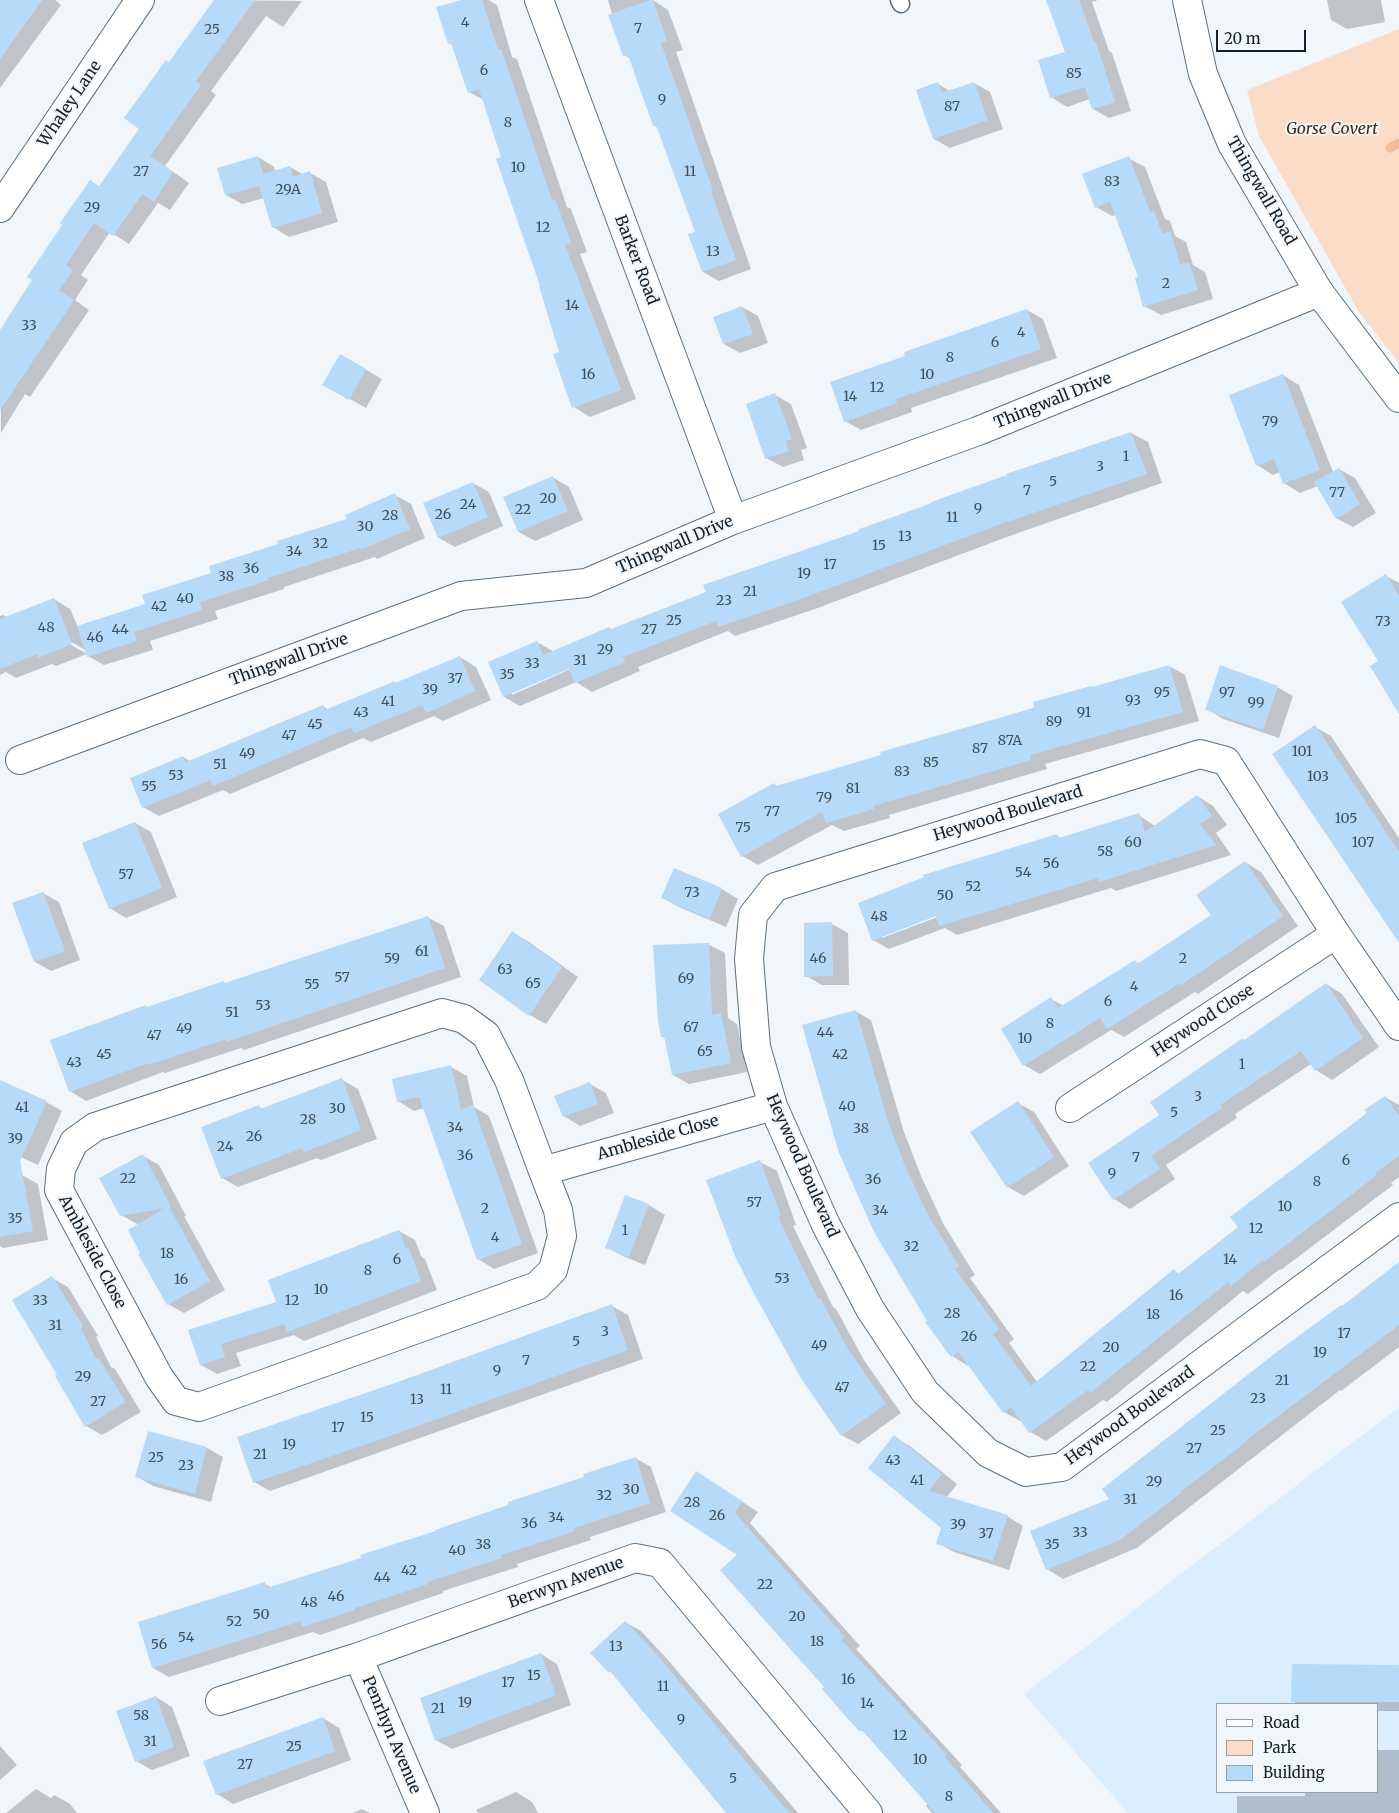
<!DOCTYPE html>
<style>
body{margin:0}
#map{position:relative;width:1399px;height:1813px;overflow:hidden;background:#f1f6fa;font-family:Merriweather,serif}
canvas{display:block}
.legend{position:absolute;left:1216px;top:1703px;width:162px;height:90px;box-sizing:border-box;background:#f1f6fa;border:1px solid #99a0a5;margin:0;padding:6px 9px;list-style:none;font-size:15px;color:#161f26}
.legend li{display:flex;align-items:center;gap:10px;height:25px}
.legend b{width:25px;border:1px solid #99a0a5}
.scale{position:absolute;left:1216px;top:30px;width:90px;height:22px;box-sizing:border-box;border:2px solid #161f26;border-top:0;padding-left:6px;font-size:15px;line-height:18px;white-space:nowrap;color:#161f26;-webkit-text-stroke:4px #f1f6fa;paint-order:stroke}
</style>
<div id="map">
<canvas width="1399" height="1813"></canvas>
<ul class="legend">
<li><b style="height:6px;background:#fff"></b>Road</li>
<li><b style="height:14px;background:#fadcc7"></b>Park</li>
<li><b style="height:14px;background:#b6dafa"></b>Building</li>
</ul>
<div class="scale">20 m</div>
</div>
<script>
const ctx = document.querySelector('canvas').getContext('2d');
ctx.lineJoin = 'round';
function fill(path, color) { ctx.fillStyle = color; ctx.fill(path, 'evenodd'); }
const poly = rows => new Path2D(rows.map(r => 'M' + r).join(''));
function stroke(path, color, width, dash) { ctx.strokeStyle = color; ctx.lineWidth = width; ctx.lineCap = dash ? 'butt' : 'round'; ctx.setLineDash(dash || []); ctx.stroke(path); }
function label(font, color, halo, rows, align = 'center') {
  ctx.font = font + ' Merriweather,serif'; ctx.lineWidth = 4; ctx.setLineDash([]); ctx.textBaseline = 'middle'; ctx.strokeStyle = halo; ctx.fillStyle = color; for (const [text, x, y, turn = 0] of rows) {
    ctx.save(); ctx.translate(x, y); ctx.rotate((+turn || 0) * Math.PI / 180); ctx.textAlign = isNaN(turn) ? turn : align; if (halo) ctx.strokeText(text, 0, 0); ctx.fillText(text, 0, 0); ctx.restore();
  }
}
fill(poly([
 [1399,1407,1399,1813,1128,1813,1024,1694],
 [1218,1704,1378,1704,1378,1792,1218,1792]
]), '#dbeeff');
fill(poly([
 [1399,29,1399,363,1359,312,1259,136,1247,90]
]), '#fadcc7');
fill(poly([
 [0,0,55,0,61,5,0,88],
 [216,0,302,1,283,27,266,16,211,91,216,95,165,166,189,183,170,210,158,203,129,244,110,232,81,275,88,280,75,300,89,310,30,397,25,394,1,433,0,331,140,128,170,63],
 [465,0,489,0,497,5,512,57,517,59,567,207,571,209,587,252,580,254,636,399,590,417,574,407,560,352,503,158,484,100,469,92,454,46,449,43],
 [608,0,653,0,668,10,683,50,676,52,751,269,719,281,703,272,697,233,658,128,654,125,631,59,624,55],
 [1047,0,1098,0,1092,2,1109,51,1112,53,1131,111,1109,118,1093,109,1090,99,1067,107,1051,97,1067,52],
 [1327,0,1381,0,1385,22,1347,29,1331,20],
 [974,83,990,92,1003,129,950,148,934,139,917,91,938,84,950,91],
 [258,157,274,167,275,171,290,167,304,175,310,173,326,182,338,222,289,237,273,227,264,198,242,204,226,195],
 [1128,158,1145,167,1165,219,1170,221,1175,236,1186,242,1193,265,1205,272,1213,299,1161,315,1144,306,1139,278,1116,215,1112,216,1096,207],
 [742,307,758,316,768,343,740,353,724,344],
 [1027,310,1043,319,1057,358,911,408,912,412,861,430,845,421,907,357],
 [340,355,382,379,366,408,324,384],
 [1283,375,1299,385,1333,472,1339,469,1355,478,1376,513,1353,527,1336,518,1318,486,1300,493,1284,483,1280,472,1273,475,1257,465],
 [775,395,791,404,807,448,801,450,804,460,783,467,766,458],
 [1131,433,1148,442,1162,483,1015,534,815,609,735,636,728,631,638,667,640,671,592,692,576,682,520,706,504,697,537,642,554,652,861,532],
 [574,665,575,667,512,695,512,692],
 [552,477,569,487,583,520,535,541,519,532,505,498],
 [473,483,489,492,503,526,455,547,439,538,425,504],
 [395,495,411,504,425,538,377,559,375,557,284,587,284,589,215,611,218,619,150,641,153,650,104,665,88,656,87,651,68,640,66,642,87,654,56,666,52,664,16,678,6,672,0,675,0,616,3,615,7,617,54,599,70,609,78,627,146,605,280,545,349,519],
 [1386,576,1399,583,1399,710,1379,661],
 [460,657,476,667,491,700,443,721,434,716,371,742,363,738,230,794,223,790,159,816,143,807,183,757,190,761,323,706,329,710,397,684],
 [1169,666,1185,675,1199,721,1045,764,1047,769,889,815,890,818,844,831,832,825,758,865,742,856,774,784,778,787],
 [1277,687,1293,696,1279,738,1223,719,1207,709],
 [1315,727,1331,736,1399,838,1399,939],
 [1197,796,1213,806,1227,825,1216,833,1231,855,1116,891,1111,888,957,935,945,928,889,949,873,940,1057,836,1062,839,1138,815,1155,826],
 [942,913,943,915,882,938,882,936],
 [135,823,151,832,177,897,126,918,110,908],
 [1245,862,1261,872,1298,926,1198,994,1195,992,1124,1037,1111,1030,1040,1074,1024,1065,1051,999,1064,1006,1135,962,1140,964,1212,915],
 [674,869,722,889,738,899,726,927,679,907,663,898],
 [43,893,59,902,80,960,51,971,35,962],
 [427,917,444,926,461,977,244,1050,241,1048,165,1073,163,1072,86,1101,70,1091,146,1006,149,1008,226,984],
 [832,924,848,933,849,985,822,985,806,976],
 [513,933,529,942,578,977,546,1024,530,1015,480,979],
 [708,944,725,953,728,1018,737,1024,747,1072,689,1084,673,1075,665,1038,662,1036],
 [1326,984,1342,994,1379,1047,1332,1080,1316,1070,1311,1064,1235,1114,1237,1118,1166,1165,1175,1179,1130,1209,1114,1199,1161,1116,1243,1040,1245,1041],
 [855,1011,871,1020,904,1132,921,1176,944,1225,975,1275,970,1278,1014,1339,1009,1343,1037,1382,1174,1271,1180,1274,1240,1227,1385,1097,1399,1105,1399,1177,1391,1183,1393,1185,1281,1270,1280,1269,1248,1294,1243,1291,1107,1402,1103,1400,1046,1441,1030,1432,1021,1420,1020,1421,1004,1412,969,1364,968,1366,952,1356,928,1321],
 [451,1067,467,1076,474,1107,489,1116,538,1253,494,1269,478,1259,424,1108,414,1111,398,1101],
 [342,1080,358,1089,377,1139,321,1160,317,1158,238,1187,222,1178,259,1107,263,1109],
 [0,1081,46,1102,62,1111,38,1165,0,1148],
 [590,1084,606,1093,614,1113,580,1126,564,1116],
 [1018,1103,1034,1112,1069,1166,1024,1196,1008,1187],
 [143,1156,159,1165,186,1216,184,1216,225,1290,184,1313,168,1304,139,1225,121,1215],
 [760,1162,777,1171,796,1225,793,1226,833,1307,836,1309,864,1360,901,1413,858,1444,841,1435],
 [22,1175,38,1184,48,1240,3,1248,0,1246,0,1179],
 [626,1197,649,1205,665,1215,645,1265,623,1256,607,1247],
 [399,1231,415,1240,421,1256,425,1259,437,1290,304,1341,294,1335,236,1353,241,1366,217,1374,201,1365,190,1331,277,1303],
 [1399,1263,1399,1347,1341,1391,1340,1390,1137,1548,1063,1579,1047,1569,1111,1499,1343,1307],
 [52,1278,68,1287,98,1336,96,1337,111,1367,115,1369,141,1412,102,1435,86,1426,59,1375],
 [612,1306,628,1315,643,1359,270,1491,254,1482,395,1384],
 [149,1432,207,1448,223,1457,211,1502,153,1486,136,1476],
 [894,1437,910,1446,957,1484,947,1497,1007,1516,1023,1526,1009,1570,954,1552,938,1543,943,1527],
 [635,1458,651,1467,666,1512,590,1537,591,1540,517,1564,518,1567,443,1591,443,1593,320,1635,313,1632,169,1677,153,1668,265,1584,272,1588,363,1559],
 [712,1482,758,1512,750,1523,860,1646,856,1649,962,1765,960,1767,1001,1813,932,1813,926,1806,928,1804,868,1734,860,1730,826,1687,739,1555],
 [625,1622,641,1631,668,1660,798,1813,728,1813,615,1675,609,1671],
 [541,1654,557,1664,571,1705,452,1749,436,1740],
 [1399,1666,1399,1711,1378,1711,1378,1704,1298,1704,1292,1701],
 [156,1697,172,1707,190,1756,152,1770,136,1761],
 [323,1718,339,1728,351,1760,233,1804,217,1794],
 [0,1746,17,1765,0,1780],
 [1378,1750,1399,1750,1399,1813,1237,1813,1237,1796,1305,1796,1305,1792,1378,1792],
 [36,1789,51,1798,54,1795,70,1804,77,1813,6,1813],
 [516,1792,532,1802,538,1813,478,1813,476,1810],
 [362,1809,370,1813,353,1813]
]), '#0003');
stroke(poly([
 [1390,148,1399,143]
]), '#eebd9b', 9);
fill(poly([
 [0,0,42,0,0,59],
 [214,0,255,0,196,81,201,85,150,156,173,172,154,202,142,194,113,236,94,223,66,265,73,270,59,290,74,300,0,410,0,330,32,280,27,277,62,225,60,223,90,180,99,186,139,129,124,118,166,60,169,62],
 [461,0,482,0,498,50,501,49,552,200,555,199,571,243,565,245,621,390,572,408,553,354,559,352,539,286,540,286,496,159,501,157,479,89,468,93,451,43,448,44,436,7],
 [650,0,653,0,667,41,661,43,713,191,711,192,736,260,702,272,688,234,695,232,656,125,653,126,628,55,623,56,608,15],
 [1046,0,1079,0,1094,42,1096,42,1115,102,1092,109,1085,87,1050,98,1038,60,1065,52],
 [938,82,942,93,974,82,988,120,933,139,916,90],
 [258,156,263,174,290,166,293,177,310,171,322,213,272,228,259,186,225,195,217,168],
 [1129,156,1150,212,1154,211,1162,234,1170,231,1180,264,1189,262,1198,290,1143,307,1135,278,1138,277,1110,202,1095,208,1082,174],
 [742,306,753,334,723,344,713,317],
 [1027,309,1041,349,896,399,897,403,844,422,830,382,905,356,904,352],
 [340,354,366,369,349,400,322,385],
 [1283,374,1320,470,1283,484,1274,459,1256,466,1229,395],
 [775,393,792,439,786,441,789,451,765,459,746,404],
 [1131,432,1147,474,998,525,798,600,718,627,716,621,623,657,625,662,575,683,569,669,503,697,488,662,537,641,543,655,609,627,611,629,706,592,703,585,859,531,859,529,932,503,931,502,1007,475,1006,474],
 [1339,468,1360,504,1336,519,1314,482],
 [553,476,568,511,518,532,503,497],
 [473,482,488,517,438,538,423,503],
 [395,493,410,529,360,550,360,548,268,578,269,580,200,602,202,610,134,632,137,641,87,657,77,626,145,604,142,595,211,573,209,566,278,544,277,541,347,519,345,515],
 [1386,574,1399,596,1399,714,1370,666,1378,661,1341,602],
 [54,598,72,644,38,658,37,654,0,669,0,619],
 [460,656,475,691,426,713,422,705,354,733,351,727,213,786,210,780,142,808,130,778,183,756,186,762,323,705,325,710,395,681,395,683],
 [1169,665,1183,712,1030,755,1031,760,873,806,874,809,826,823,822,812,741,857,718,814,774,783,776,786,881,755,880,752,1034,708,1033,702,1091,686,1092,687],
 [1220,665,1278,686,1263,730,1205,710],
 [1315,725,1399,852,1399,943,1272,754],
 [1197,795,1212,816,1200,824,1216,845,1099,882,1098,878,939,926,936,916,872,941,858,903,924,877,923,875,1057,834,1059,838,1139,813,1145,832],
 [135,822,162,888,109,909,82,843],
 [1245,861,1283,916,1181,985,1180,983,1107,1029,1100,1018,1023,1066,1001,1029,1051,997,1058,1008,1135,960,1137,964,1211,915,1196,895],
 [674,868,722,888,710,919,661,898],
 [43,892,65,951,34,962,12,903],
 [428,916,445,968,226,1042,226,1039,148,1065,148,1063,69,1092,50,1040,146,1005,147,1007,224,981,225,983],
 [832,922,833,976,804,977,804,923],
 [512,931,562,967,529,1016,479,980],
 [709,943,712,1015,721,1013,731,1063,672,1075,664,1036,661,1037,658,1021,653,945],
 [1326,983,1363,1038,1315,1071,1301,1051,1220,1105,1222,1108,1151,1156,1160,1169,1113,1200,1088,1163,1159,1115,1150,1102,1243,1038,1244,1040],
 [856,1010,888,1122,905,1166,928,1215,959,1266,955,1269,999,1329,993,1334,1031,1386,1174,1269,1178,1274,1238,1227,1230,1217,1367,1113,1364,1110,1385,1096,1399,1116,1399,1156,1375,1173,1377,1175,1264,1262,1263,1260,1231,1286,1228,1282,1090,1393,1088,1390,1029,1433,1011,1407,1003,1413,962,1357,958,1352,951,1357,925,1322,927,1321,874,1232,839,1153,802,1025],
 [451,1065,461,1109,473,1105,522,1244,477,1260,419,1097,397,1102,392,1079],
 [342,1078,361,1130,304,1152,302,1148,221,1179,201,1127,259,1105,260,1109],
 [0,1080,47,1101,20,1161,33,1231,0,1237],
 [590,1082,598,1104,563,1117,554,1096],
 [1018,1101,1054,1157,1007,1188,970,1132],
 [143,1154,171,1207,169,1207,210,1281,167,1305,138,1254,140,1253,128,1230,165,1208,120,1216,99,1178],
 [760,1160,781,1216,778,1217,818,1299,820,1298,848,1349,886,1404,841,1436,802,1380,751,1288,735,1256,706,1180],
 [625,1195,649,1204,629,1257,605,1248],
 [399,1230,406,1249,409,1248,421,1281,287,1332,284,1324,221,1344,225,1357,200,1365,188,1330,276,1302,268,1280],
 [1399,1262,1399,1325,1245,1441,1246,1442,1180,1492,1181,1493,1120,1540,1046,1570,1030,1531,1109,1499,1102,1489,1278,1351,1341,1305,1342,1306],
 [52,1276,83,1326,81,1328,96,1359,99,1358,125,1402,85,1427,55,1376,57,1375,12,1300],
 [612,1304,628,1350,390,1436,253,1483,237,1437,395,1383],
 [148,1431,207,1447,195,1494,135,1477],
 [894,1435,942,1474,929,1491,1008,1515,993,1561,936,1544,941,1528,868,1468],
 [636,1457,650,1503,574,1528,575,1531,501,1555,502,1558,427,1582,428,1584,355,1608,355,1610,302,1627,301,1621,152,1668,138,1622,265,1582,267,1588,361,1558,360,1555,436,1531,435,1530,508,1505,508,1502,584,1477,583,1474],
 [696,1471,742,1501,735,1513,845,1637,841,1640,947,1755,945,1757,993,1813,935,1813,861,1729,859,1731,840,1710,822,1689,824,1687,720,1570,737,1555,670,1511],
 [625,1621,652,1649,789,1813,726,1813,610,1671,608,1672,590,1653],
 [541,1653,556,1695,435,1741,420,1698],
 [1292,1664,1399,1665,1399,1702,1291,1702],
 [156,1696,174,1747,135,1762,116,1711],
 [323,1717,335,1751,216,1795,203,1761]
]), '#b6dafa');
const lane = poly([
 [899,0,901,4]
]);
const street = poly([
 [539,0,733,520],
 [0,208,140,0],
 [20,760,461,596,586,583,733,520,978,431,1319,292],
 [1399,1026,1336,934,1226,761,1200,754,775,887,753,915,749,959,756,1047,773,1106,826,1225,870,1309,925,1392,988,1453,1026,1472,1062,1467,1399,1217],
 [1070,1108,1336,934],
 [543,1171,558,1210,562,1236,553,1270,537,1286,199,1407,176,1401,159,1377,59,1190,61,1169,74,1142,95,1127,442,1013,464,1019,486,1035,509,1080,543,1171,773,1106],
 [358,1657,425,1813],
 [220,1701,358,1657,635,1558,660,1563,868,1813]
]);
const secondary = poly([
 [1187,0,1203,74,1232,144,1319,292,1399,398]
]);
stroke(lane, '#5a7083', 19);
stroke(street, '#5a7083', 30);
stroke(secondary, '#5a7083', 30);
stroke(lane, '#fff', 16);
stroke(street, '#fff', 28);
stroke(secondary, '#fff', 28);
label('14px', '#3e4e5b', null, [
 ["4",465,23],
 ["7",638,29],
 ["25",212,30],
 ["6",484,71],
 ["85",1074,74],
 ["9",662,100],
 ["87",952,107],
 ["8",508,123],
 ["10",518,168],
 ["27",141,172],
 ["11",690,172],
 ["83",1112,182],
 ["29A",288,190],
 ["29",92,208],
 ["12",543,228],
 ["13",713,252],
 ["2",1166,284],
 ["14",572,306],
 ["33",29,326],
 ["4",1021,333],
 ["6",995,343],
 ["8",950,358],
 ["16",588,375],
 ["10",927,375],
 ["12",877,388],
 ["14",850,397],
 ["79",1270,422],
 ["1",1126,457],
 ["3",1100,467],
 ["5",1053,482],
 ["7",1027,491],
 ["77",1337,493],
 ["20",548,499],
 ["24",468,505],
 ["9",978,509],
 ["22",523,510],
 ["26",443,515],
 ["28",390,516],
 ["11",952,518],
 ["30",365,527],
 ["13",905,537],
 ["32",320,544],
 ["15",879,546],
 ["34",294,552],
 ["17",830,565],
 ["36",251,569],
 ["19",804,574],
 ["38",226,577],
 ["21",750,592],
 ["40",185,599],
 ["23",724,601],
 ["42",159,607],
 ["25",674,621],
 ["73",1383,622],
 ["48",46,628],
 ["44",120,630],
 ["27",649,630],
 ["46",95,638],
 ["29",605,650],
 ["31",580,661],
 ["33",532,664],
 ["35",507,675],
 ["37",455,679],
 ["39",430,690],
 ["95",1162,693],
 ["97",1227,693],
 ["93",1133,701],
 ["41",388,702],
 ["99",1256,703],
 ["43",361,713],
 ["91",1084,713],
 ["89",1054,722],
 ["45",315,725],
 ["47",289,736],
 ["87A",1010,741],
 ["87",980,749],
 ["101",1302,752],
 ["49",247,754],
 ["85",931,763],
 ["51",220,765],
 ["83",902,772],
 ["53",176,776],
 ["103",1318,777],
 ["55",149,787],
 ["81",853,789],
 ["79",824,798],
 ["77",772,812],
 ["105",1346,819],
 ["75",743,828],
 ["60",1133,843],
 ["107",1363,843],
 ["58",1105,852],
 ["56",1051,864],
 ["54",1023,873],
 ["57",126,875],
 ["52",973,887],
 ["73",692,893],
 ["50",945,896],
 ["48",879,917],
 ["61",422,952],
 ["59",392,959],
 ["46",818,959],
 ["2",1183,959],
 ["63",505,970],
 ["57",342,978],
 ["69",686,979],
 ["65",533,984],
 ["55",312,985],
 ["4",1134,987],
 ["6",1108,1002],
 ["53",263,1006],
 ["51",232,1013],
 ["8",1050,1024],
 ["67",691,1028],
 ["49",184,1029],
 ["44",825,1033],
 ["47",154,1036],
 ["10",1025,1039],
 ["65",705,1052],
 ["45",104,1055],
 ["42",840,1055],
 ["43",74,1063],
 ["1",1242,1065],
 ["3",1198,1097],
 ["40",847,1107],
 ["41",22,1108],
 ["30",337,1109],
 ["5",1174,1113],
 ["28",308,1120],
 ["34",455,1128],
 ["38",861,1129],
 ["26",254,1137],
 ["39",15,1139],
 ["24",225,1147],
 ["36",465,1156],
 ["7",1136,1158],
 ["6",1346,1161],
 ["9",1112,1174],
 ["22",128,1179],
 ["36",873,1180],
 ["8",1317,1182],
 ["57",754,1203],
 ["10",1285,1207],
 ["2",485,1209],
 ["34",880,1211],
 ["35",15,1219],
 ["12",1256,1229],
 ["1",625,1231],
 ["4",495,1238],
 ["32",911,1247],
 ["18",167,1254],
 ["6",397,1260],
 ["14",1230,1260],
 ["8",368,1271],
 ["53",782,1279],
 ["16",181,1280],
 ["10",321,1290],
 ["16",1176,1296],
 ["33",40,1301],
 ["12",292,1301],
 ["28",952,1314],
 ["18",1153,1315],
 ["31",55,1326],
 ["3",605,1332],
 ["17",1344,1334],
 ["26",969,1337],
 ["5",576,1342],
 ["49",819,1346],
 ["20",1111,1348],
 ["19",1320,1353],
 ["7",526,1361],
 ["22",1088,1367],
 ["9",497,1371],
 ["29",83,1377],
 ["21",1282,1381],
 ["47",842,1388],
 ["11",446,1390],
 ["23",1258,1399],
 ["13",417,1400],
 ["27",98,1402],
 ["15",367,1418],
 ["17",338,1428],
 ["25",1218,1431],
 ["19",289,1445],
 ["27",1194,1449],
 ["21",260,1455],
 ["25",156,1458],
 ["43",893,1461],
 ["23",186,1466],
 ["41",917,1481],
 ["29",1154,1482],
 ["30",631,1490],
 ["32",604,1496],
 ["31",1130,1500],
 ["28",692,1503],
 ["26",717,1516],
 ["34",556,1518],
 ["36",529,1524],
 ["39",958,1525],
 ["33",1080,1533],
 ["37",986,1534],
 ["38",483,1545],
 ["35",1052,1545],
 ["40",457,1551],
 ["42",409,1571],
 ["44",382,1578],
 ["22",765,1585],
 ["46",336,1597],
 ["48",309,1603],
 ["50",261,1615],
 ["20",797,1617],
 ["52",234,1622],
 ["54",186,1638],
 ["18",817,1642],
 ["56",159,1645],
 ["13",616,1647],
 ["15",534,1676],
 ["16",848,1680],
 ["17",508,1683],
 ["11",663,1687],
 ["19",465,1703],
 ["14",867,1704],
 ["21",438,1709],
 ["58",141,1716],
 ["9",681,1720],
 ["12",900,1736],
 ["31",150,1742],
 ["25",294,1747],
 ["10",920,1760],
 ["27",245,1765],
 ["5",733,1779],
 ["8",949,1797]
]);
label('16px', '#161f26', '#f1f6fa', [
 ["Whaley Lane",70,104,-56],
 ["Thingwall Road",1261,191,60],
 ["Barker Road",636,260,69],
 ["Thingwall Drive",1053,401,-22],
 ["Thingwall Drive",675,545,-23],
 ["Thingwall Drive",289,660,-20],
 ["Heywood Boulevard",1008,814,-17],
 ["Heywood Close",1203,1021,-33],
 ["Ambleside Close",658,1138,-16],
 ["Heywood Boulevard",802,1166,66],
 ["Ambleside Close",92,1252,62],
 ["Heywood Boulevard",1130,1416,-36],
 ["Berwyn Avenue",566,1583,-20],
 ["Penrhyn Avenue",391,1735,67]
]);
label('italic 16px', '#46260b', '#f1f6fa', [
 ["Gorse Covert",1332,129]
]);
</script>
